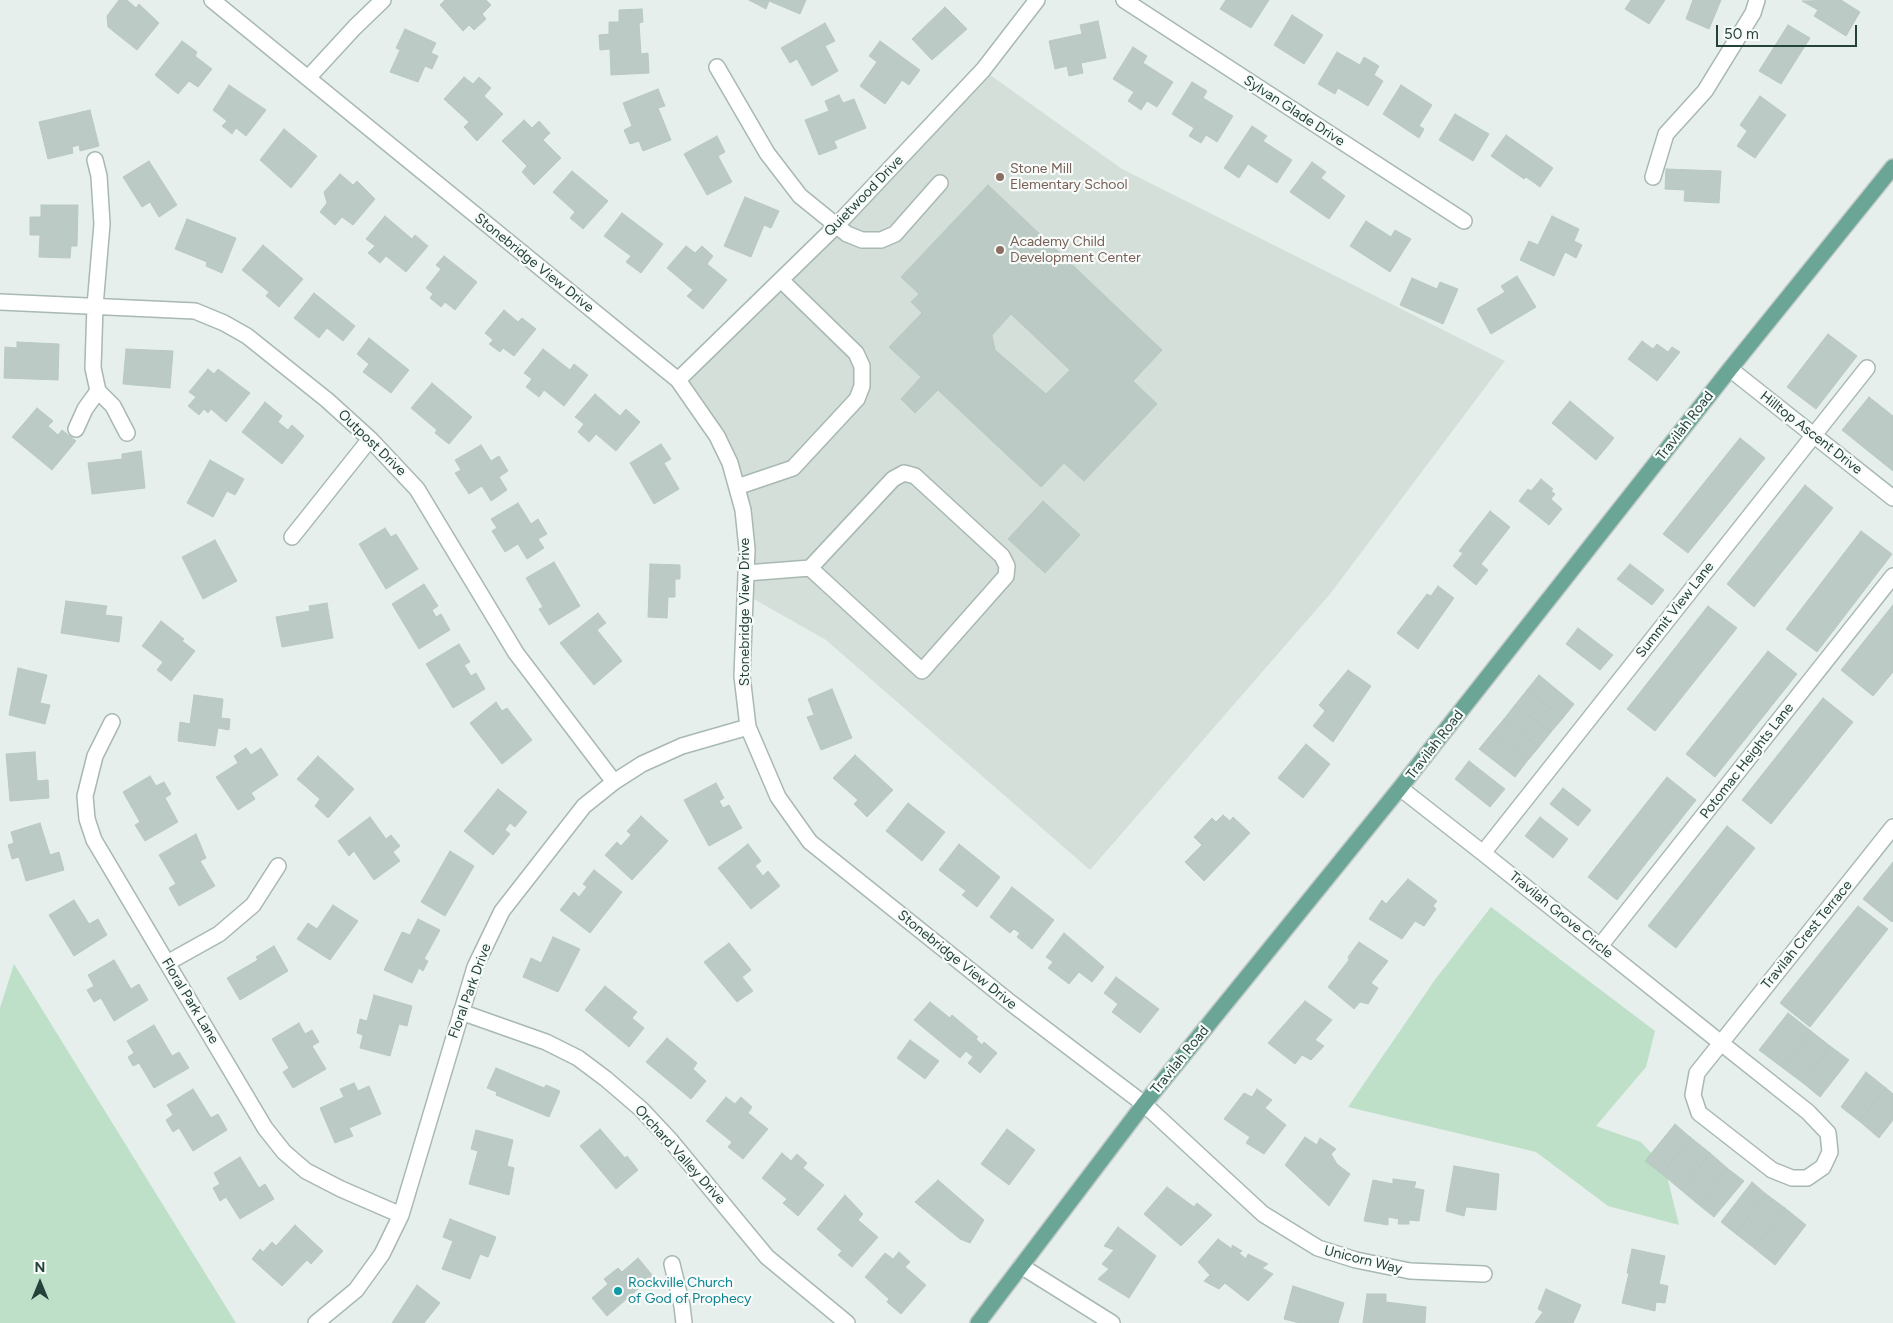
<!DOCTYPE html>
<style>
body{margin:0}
#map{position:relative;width:1893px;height:1323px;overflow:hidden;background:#e6efeb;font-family:Figtree,sans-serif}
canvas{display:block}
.north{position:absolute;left:15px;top:1258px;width:50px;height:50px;-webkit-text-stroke:4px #f7fbf9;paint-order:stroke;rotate:0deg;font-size:14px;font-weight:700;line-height:20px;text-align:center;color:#24423a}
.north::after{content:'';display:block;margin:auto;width:18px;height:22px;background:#24423a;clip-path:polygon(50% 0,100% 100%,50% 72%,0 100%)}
.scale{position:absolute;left:1716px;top:25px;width:141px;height:22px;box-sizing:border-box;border:2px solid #24423a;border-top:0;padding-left:6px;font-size:15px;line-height:18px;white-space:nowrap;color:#24423a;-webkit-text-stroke:4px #f7fbf9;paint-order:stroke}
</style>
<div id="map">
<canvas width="1893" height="1323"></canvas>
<div class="north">N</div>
<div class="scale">50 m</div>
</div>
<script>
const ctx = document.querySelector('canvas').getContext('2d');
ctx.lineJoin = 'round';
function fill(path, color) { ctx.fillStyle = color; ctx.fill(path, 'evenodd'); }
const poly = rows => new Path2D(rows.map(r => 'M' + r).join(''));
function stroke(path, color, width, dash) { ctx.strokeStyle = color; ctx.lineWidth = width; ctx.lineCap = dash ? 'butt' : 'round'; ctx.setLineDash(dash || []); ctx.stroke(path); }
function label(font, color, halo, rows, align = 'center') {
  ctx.font = font + ' Figtree,sans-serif'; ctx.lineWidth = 4.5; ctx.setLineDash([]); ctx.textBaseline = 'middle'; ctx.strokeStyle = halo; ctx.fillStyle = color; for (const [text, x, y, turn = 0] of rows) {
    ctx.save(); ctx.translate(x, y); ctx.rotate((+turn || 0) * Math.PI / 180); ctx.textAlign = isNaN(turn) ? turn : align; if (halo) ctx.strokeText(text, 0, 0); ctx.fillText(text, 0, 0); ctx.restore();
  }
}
fill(poly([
 [983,70,1122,169,1505,361,1330,594,1090,870,826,640,745,594,730,463,678,380]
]), '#d4dfda');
fill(poly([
 [1491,907,1655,1031,1646,1067,1596,1126,1641,1142,1665,1168,1679,1225,1608,1206,1536,1152,1348,1107,1434,981],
 [14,964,236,1323,0,1323,0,1008]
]), '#bfe0c8');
const building = poly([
 [119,0,127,0,136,8,139,4,159,23,137,50,108,27,107,16,119,0],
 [445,0,486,0,491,5,482,14,486,19,474,30,469,25,463,31,440,5,445,0],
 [749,0,806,0,800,14,769,1,766,9,749,0],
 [1226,0,1269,0,1251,28,1220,9,1226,0],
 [1631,0,1665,0,1649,24,1625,9,1631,0],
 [1693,0,1721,0,1709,29,1686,19,1693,0],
 [1841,0,1860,12,1846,36,1814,16,1818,10,1802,1,1841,0],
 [945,7,967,29,932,60,912,39,945,7],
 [642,9,643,22,639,23,641,54,648,53,649,73,611,75,610,49,600,50,599,35,609,34,609,22,619,22,619,10,642,9],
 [1292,15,1323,35,1304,64,1274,45,1292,15],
 [1098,21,1106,58,1081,63,1083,73,1069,76,1067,66,1055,69,1049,41,1082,34,1080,25,1098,21],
 [825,23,835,41,825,46,838,71,812,86,797,59,790,63,781,48,825,23],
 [1788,25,1810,38,1781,84,1759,71,1788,25],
 [405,29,436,43,431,53,438,56,432,69,425,66,418,82,390,72,400,50,396,48,405,29],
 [182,41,197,52,195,56,212,69,198,87,189,81,178,94,155,75,182,41],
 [880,41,920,70,909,85,902,80,885,104,860,86,877,62,869,56,880,41],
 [1133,47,1147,56,1143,63,1173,82,1157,107,1147,101,1141,110,1128,101,1134,92,1113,79,1133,47],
 [1337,52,1360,65,1364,57,1379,66,1374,75,1383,81,1368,106,1338,88,1335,94,1318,84,1337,52],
 [464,77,473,84,479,77,491,88,484,96,503,114,477,141,464,127,469,122,444,99,464,77],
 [1192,82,1207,91,1203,98,1233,116,1217,142,1206,135,1201,143,1189,136,1194,128,1172,114,1192,82],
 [229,85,266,110,246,136,236,128,232,134,222,126,227,121,213,110,229,85],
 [1401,85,1432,105,1419,126,1424,129,1419,138,1383,114,1401,85],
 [658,89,665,106,658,108,671,140,643,151,639,141,630,144,624,130,632,126,623,103,658,89],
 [839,95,843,103,854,99,866,128,834,141,837,148,819,155,805,120,829,111,825,101,839,95],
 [1760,96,1786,115,1755,158,1737,146,1747,131,1740,125,1760,96],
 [90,110,99,146,80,151,79,145,72,147,73,153,48,159,39,122,90,110],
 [1455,114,1489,134,1473,161,1439,140,1455,114],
 [524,120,532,128,539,121,550,133,543,140,561,158,534,185,522,172,527,166,502,141,524,120],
 [1252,126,1267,136,1263,141,1292,160,1277,183,1248,164,1239,178,1224,168,1252,126],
 [284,129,317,156,291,188,260,160,284,129],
 [1506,135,1553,168,1540,187,1526,177,1524,179,1491,156,1506,135],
 [717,136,725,152,718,156,732,182,707,195,684,154,717,136],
 [149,161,177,205,159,217,150,202,142,207,123,177,149,161],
 [1312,162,1326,172,1321,178,1345,196,1329,219,1290,192,1312,162],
 [1666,169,1721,171,1719,203,1684,201,1685,190,1665,189,1666,169],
 [572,171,608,201,583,229,570,218,575,212,553,192,572,171],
 [340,174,353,185,357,181,375,199,353,225,342,217,335,225,320,212,327,203,324,192,340,174],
 [988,185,1162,350,1133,381,1157,404,1084,481,1064,463,1041,487,938,390,915,413,901,399,921,377,889,347,922,313,911,302,919,294,901,277,988,185],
 [1011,314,1070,370,1046,394,995,350,992,335,1011,314],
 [745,197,779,211,771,228,764,225,751,257,724,246,745,197],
 [41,205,78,205,77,246,71,246,70,258,39,257,40,235,30,235,30,217,41,217,41,205],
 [622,213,663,244,641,273,626,262,631,256,604,236,622,213],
 [385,216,412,239,415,235,428,246,406,272,386,256,380,263,368,253,375,246,366,239,385,216],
 [1552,216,1579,229,1574,241,1582,245,1576,258,1565,252,1554,276,1520,260,1529,241,1538,245,1552,216],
 [187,219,236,238,222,273,206,266,207,262,175,249,187,219],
 [1366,221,1391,237,1395,230,1411,239,1390,272,1350,246,1366,221],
 [263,245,303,279,279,307,266,296,269,292,242,270,263,245],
 [686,246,695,253,702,246,713,256,707,264,727,280,703,309,687,296,693,290,667,268,686,246],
 [444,256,477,282,455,310,445,302,441,307,430,298,433,294,426,288,441,269,436,265,444,256],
 [1517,276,1536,307,1491,334,1477,309,1505,292,1501,286,1517,276],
 [1412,278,1437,289,1440,282,1458,289,1443,324,1400,305,1412,278],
 [314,293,355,326,343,341,327,328,319,338,294,318,314,293],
 [504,310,518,322,522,318,536,329,514,356,503,348,500,352,489,344,493,340,485,333,504,310],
 [1828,334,1857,356,1816,409,1787,387,1828,334],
 [369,338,409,370,391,393,363,372,369,364,357,354,369,338],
 [1642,341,1653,349,1657,344,1668,352,1672,347,1680,352,1657,381,1628,359,1642,341],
 [17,342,59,344,58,380,4,378,5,347,17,348,17,342],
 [126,349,173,351,170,388,123,384,126,349],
 [543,349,570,370,574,364,588,375,564,406,544,390,539,397,526,387,532,379,524,373,543,349],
 [208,369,214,374,218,369,250,393,226,422,211,409,208,413,204,409,199,415,188,406,196,397,189,392,208,369],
 [432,383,472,417,449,444,435,433,437,430,411,408,432,383],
 [595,394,620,416,626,409,640,422,616,451,596,434,589,442,578,432,584,424,575,417,595,394],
 [1869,397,1893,416,1893,471,1842,430,1869,397],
 [1570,401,1614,438,1596,460,1552,423,1570,401],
 [265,402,282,416,278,422,288,430,292,425,304,436,282,464,242,432,265,402],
 [37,408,53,421,48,426,58,435,62,430,76,441,52,470,12,437,37,408],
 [1740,438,1765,458,1688,553,1663,534,1740,438],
 [661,444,671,459,664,463,679,489,654,504,630,463,661,444],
 [481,445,491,461,499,456,508,471,499,477,507,490,491,501,482,486,469,494,455,473,461,470,455,460,481,445],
 [141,451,145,488,92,494,88,463,122,459,122,454,141,451],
 [210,460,244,479,235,495,227,491,213,517,187,503,210,460],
 [1541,479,1553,489,1551,491,1555,494,1551,499,1562,509,1549,525,1519,501,1528,489,1531,491,1541,479],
 [1805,485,1833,508,1754,607,1727,584,1805,485],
 [1043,501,1080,535,1045,573,1008,539,1043,501],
 [518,503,531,524,538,519,547,534,538,539,544,548,527,559,518,544,505,552,492,531,497,528,491,519,518,503],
 [1490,511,1510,527,1481,564,1488,570,1476,585,1453,566,1463,553,1459,551,1490,511],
 [385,528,391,537,396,534,418,569,386,589,359,544,385,528],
 [1861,531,1892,554,1817,652,1786,629,1861,531],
 [215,540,237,581,203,599,182,557,215,540],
 [554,562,580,606,549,625,539,609,543,607,526,578,554,562],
 [650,564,680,565,680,579,675,579,675,597,668,597,667,618,648,617,650,564],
 [1630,564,1664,590,1652,605,1617,579,1630,564],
 [424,584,438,606,432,610,436,617,441,614,450,630,419,649,392,604,424,584],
 [1438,586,1454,598,1418,649,1397,633,1427,594,1431,596,1438,586],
 [66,601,107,606,105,615,122,617,119,642,61,633,66,601],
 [327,603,333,638,282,647,276,617,310,611,309,606,327,603],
 [1893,605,1893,672,1873,696,1841,670,1893,605],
 [1708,606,1737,628,1655,731,1627,709,1708,606],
 [598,613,606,623,597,630,622,661,594,685,560,643,598,613],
 [161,621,184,639,182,641,195,651,171,681,157,670,163,662,142,646,161,621],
 [1578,628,1613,655,1600,670,1566,644,1578,628],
 [459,644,470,662,464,665,471,676,476,673,485,689,453,708,426,664,459,644],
 [1768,651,1797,674,1715,777,1686,754,1768,651],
 [18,668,47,675,40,703,50,705,45,724,9,715,18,668],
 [1348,670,1371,686,1333,742,1313,726,1325,711,1319,705,1348,670],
 [1539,675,1574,704,1563,718,1527,690,1539,675],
 [832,689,852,738,821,750,807,717,814,715,808,699,832,689],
 [1527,690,1563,718,1551,732,1515,705,1527,690],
 [194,695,223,699,221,718,230,719,229,730,218,728,215,746,178,741,180,722,190,724,194,695],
 [1823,698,1853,722,1771,824,1742,800,1823,698],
 [496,702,502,711,507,708,532,740,502,764,470,723,496,702],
 [1515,705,1551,732,1539,747,1504,719,1515,705],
 [1504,719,1539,747,1528,760,1493,732,1504,719],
 [1493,732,1528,760,1515,777,1479,749,1493,732],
 [1306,744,1330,764,1303,798,1278,778,1306,744],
 [246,748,251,755,261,748,278,775,251,793,255,799,238,810,216,777,238,763,234,756,246,748],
 [35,752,37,781,48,780,49,798,10,801,6,754,35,752],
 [855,755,893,790,867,817,854,804,858,800,833,778,855,755],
 [318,756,354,789,328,818,315,806,320,799,297,779,318,756],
 [1469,761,1505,789,1490,807,1455,779,1469,761],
 [150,776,156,786,164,782,171,794,165,798,178,822,145,841,135,825,140,822,123,792,150,776],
 [1667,777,1696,800,1617,900,1588,877,1667,777],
 [716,783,724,798,719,801,723,808,729,805,742,828,709,846,684,800,716,783],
 [1563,788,1591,810,1578,826,1550,804,1563,788],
 [498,789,527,812,515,827,510,823,505,830,510,834,493,855,464,831,498,789],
 [908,803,945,832,922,861,886,831,908,803],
 [1223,815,1230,821,1233,817,1250,833,1204,881,1185,862,1202,845,1194,837,1212,818,1216,822,1223,815],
 [641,816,668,841,632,880,605,855,617,842,621,846,631,835,627,831,641,816],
 [370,817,386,839,391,835,400,846,393,852,400,861,374,880,354,851,349,856,338,841,370,817],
 [1540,817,1568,839,1553,858,1525,836,1540,817],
 [40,823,50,855,59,852,64,870,26,881,19,857,12,859,8,845,14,843,11,832,40,823],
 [1727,826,1755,848,1676,948,1648,926,1727,826],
 [196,834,206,858,200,861,215,886,179,906,169,888,176,884,159,855,196,834],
 [748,844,761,861,755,866,763,876,768,871,780,886,751,909,718,868,748,844],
 [959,844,1000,877,977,907,962,895,966,891,939,870,959,844],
 [450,851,474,866,445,916,421,902,450,851],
 [1893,862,1893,921,1892,922,1863,899,1893,862],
 [594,870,622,892,590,933,560,910,574,892,579,897,587,887,583,884,594,870],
 [1408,879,1437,901,1433,906,1436,909,1424,926,1415,921,1402,939,1369,919,1382,900,1386,904,1408,879],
 [1012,887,1054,920,1032,949,1017,937,1020,933,1014,929,1010,933,990,917,1012,887],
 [74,900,89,924,98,919,107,935,74,956,49,915,74,900],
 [333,905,358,921,330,960,297,939,308,923,317,929,333,905],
 [1858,906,1888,929,1810,1027,1780,1003,1858,906],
 [418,919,440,930,424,959,428,961,423,971,419,968,412,983,384,970,402,932,410,935,418,919],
 [1064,933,1104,967,1092,982,1079,972,1069,984,1048,968,1053,962,1046,957,1064,933],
 [553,937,580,949,558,992,523,977,531,958,541,963,553,937],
 [1359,942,1388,961,1371,983,1378,988,1368,1004,1360,1002,1354,1009,1328,987,1349,960,1348,957,1359,942],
 [729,943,751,970,742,977,753,991,737,1002,704,962,729,943],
 [274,946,288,971,240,1000,227,978,258,960,256,957,274,946],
 [114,960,131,989,139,984,148,1000,114,1021,101,998,94,1002,87,990,94,986,88,975,114,960],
 [1116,977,1159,1009,1140,1033,1112,1012,1118,1004,1104,993,1116,977],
 [605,986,637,1012,632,1018,644,1028,629,1047,585,1010,605,986],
 [374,995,412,1006,407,1026,399,1024,390,1056,360,1048,363,1035,357,1033,360,1019,367,1021,374,995],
 [1305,1001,1332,1020,1315,1040,1324,1046,1311,1060,1302,1055,1295,1064,1268,1043,1305,1001],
 [930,1002,950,1018,952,1015,978,1037,976,1039,982,1045,984,1042,997,1053,980,1073,968,1063,973,1057,966,1051,960,1058,914,1020,930,1002],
 [1788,1013,1811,1031,1783,1068,1759,1050,1788,1013],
 [299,1023,305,1034,312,1030,319,1042,312,1046,326,1069,293,1088,283,1072,289,1068,272,1039,299,1023],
 [154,1025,172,1056,179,1052,189,1068,154,1088,139,1063,133,1066,128,1057,134,1053,127,1041,154,1025],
 [1811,1031,1830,1046,1803,1083,1783,1068,1811,1031],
 [667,1038,697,1063,693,1069,706,1081,691,1099,646,1062,667,1038],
 [910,1040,939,1061,925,1079,897,1058,910,1040],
 [1830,1046,1849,1060,1820,1097,1803,1083,1830,1046],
 [496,1068,544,1088,546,1085,560,1091,549,1117,496,1095,497,1092,487,1088,496,1068],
 [1866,1072,1886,1088,1859,1121,1841,1107,1866,1072],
 [354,1083,358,1091,369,1086,381,1114,349,1128,353,1136,335,1143,320,1108,344,1097,340,1089,354,1083],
 [1886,1088,1893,1094,1893,1120,1879,1138,1859,1121,1886,1088],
 [193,1089,211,1118,218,1114,227,1130,193,1151,179,1128,173,1132,166,1120,173,1115,167,1105,193,1089],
 [1257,1089,1272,1100,1265,1108,1286,1125,1264,1154,1246,1143,1250,1137,1224,1119,1244,1093,1252,1097,1257,1089],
 [726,1097,735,1104,741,1097,752,1107,748,1113,768,1129,743,1159,728,1147,732,1142,706,1121,726,1097],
 [1675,1124,1690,1137,1662,1174,1645,1161,1675,1124],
 [600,1129,625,1158,627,1156,638,1170,616,1189,580,1146,600,1129],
 [1007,1129,1035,1150,1009,1185,981,1164,1007,1129],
 [476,1130,513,1140,507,1166,514,1168,509,1195,469,1184,478,1151,471,1149,476,1130],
 [1305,1137,1317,1145,1320,1138,1336,1149,1331,1154,1337,1164,1350,1174,1329,1206,1285,1165,1305,1137],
 [1690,1137,1710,1153,1681,1190,1662,1174,1690,1137],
 [782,1153,791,1161,797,1154,807,1163,803,1168,824,1185,798,1216,783,1203,787,1199,762,1178,782,1153],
 [1710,1153,1727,1168,1699,1205,1681,1190,1710,1153],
 [240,1157,259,1188,265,1184,274,1199,240,1219,226,1197,220,1201,213,1188,220,1184,214,1173,240,1157],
 [1454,1166,1499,1174,1496,1210,1466,1207,1464,1216,1446,1211,1454,1166],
 [1727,1168,1744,1181,1714,1217,1699,1205,1727,1168],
 [1393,1179,1416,1182,1414,1188,1424,1190,1419,1221,1409,1220,1409,1224,1398,1224,1399,1219,1388,1217,1388,1225,1364,1221,1373,1180,1393,1184,1393,1179],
 [938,1180,984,1220,970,1243,960,1239,915,1202,938,1180],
 [1752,1182,1766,1194,1736,1234,1721,1222,1752,1182],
 [1167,1187,1194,1207,1197,1203,1212,1215,1181,1246,1144,1214,1167,1187],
 [1766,1194,1785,1208,1754,1248,1736,1234,1766,1194],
 [845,1195,863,1214,858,1220,878,1237,852,1267,838,1255,842,1251,817,1229,845,1195],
 [1785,1208,1806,1225,1775,1265,1754,1248,1785,1208],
 [450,1219,496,1237,488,1257,480,1254,470,1279,442,1269,453,1241,443,1237,450,1219],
 [295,1225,323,1251,311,1264,307,1260,282,1286,252,1259,260,1249,263,1252,272,1242,276,1246,295,1225],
 [1118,1227,1156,1256,1129,1298,1098,1279,1109,1269,1102,1264,1114,1250,1104,1246,1118,1227],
 [1218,1239,1232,1249,1232,1245,1242,1251,1239,1253,1246,1259,1248,1254,1268,1264,1262,1268,1273,1274,1248,1301,1225,1283,1219,1289,1204,1281,1210,1275,1198,1262,1218,1239],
 [1632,1249,1665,1256,1659,1284,1668,1286,1665,1303,1656,1302,1655,1311,1622,1303,1629,1273,1627,1273,1632,1249],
 [899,1252,910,1262,905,1267,926,1285,901,1314,887,1302,889,1299,865,1277,885,1253,893,1259,899,1252],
 [638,1258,653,1276,607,1316,592,1298,608,1284,604,1279,618,1268,622,1272,638,1258],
 [417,1285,440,1303,424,1323,392,1323,417,1285],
 [1293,1286,1344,1303,1338,1323,1299,1323,1284,1319,1293,1286],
 [1546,1289,1581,1305,1573,1323,1535,1323,1543,1312,1538,1309,1546,1289],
 [1367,1294,1386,1294,1386,1302,1426,1307,1425,1323,1363,1323,1367,1294]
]);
fill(building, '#bbcac4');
stroke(building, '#b8c9c2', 1);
const minor = poly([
 [212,0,678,380,717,436,730,463,743,510,747,549,742,676,748,727,778,797,810,842,1011,1003,1144,1104,1263,1214,1318,1248,1356,1260,1410,1271,1484,1274],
 [1124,0,1464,221],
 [717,67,767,153,800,196,847,234,862,240,881,240,895,234,940,183],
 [308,78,355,27,383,0],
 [1653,177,1666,134,1705,91,1753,13,1757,0],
 [0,302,195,311,224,323,247,336,327,400,370,439,417,489,516,653,614,782],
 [1730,369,1893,498],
 [678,380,836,226,983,70,1037,0],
 [98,391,113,406,127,433],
 [76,429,85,409,98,391,93,368,95,306,102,224,99,176,95,160],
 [737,487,793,468,857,399,862,386,862,366,856,353,781,280],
 [292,537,370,439],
 [746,573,810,568,922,671,1006,576,1007,566,1002,556,915,476,904,473,893,479,810,568],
 [112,722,95,756,85,796,87,819,94,840,265,1128,284,1152,306,1171,341,1189,401,1215],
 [1400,788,1483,853,1721,1043,1808,1112,1828,1133,1830,1152,1823,1167,1807,1178,1792,1178,1772,1170,1699,1113,1693,1095,1697,1073,1721,1043,1893,827],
 [1483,853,1867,368],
 [1600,946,1893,576],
 [167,963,219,934,253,905,278,866],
 [461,1012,546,1042,578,1058,606,1079,641,1109,671,1141,767,1257,847,1323],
 [672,1264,682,1306,684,1323],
 [1021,1266,1112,1323],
 [316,1323,356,1290,382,1254,401,1215,475,967,502,911,584,806,614,782,642,764,682,746,748,727]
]);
const major = poly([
 [978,1323,1144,1104,1400,788,1730,369,1893,167]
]);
stroke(minor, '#a8b8b2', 18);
stroke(major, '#c2cac8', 18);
stroke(minor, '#fff', 15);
stroke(major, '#6aa596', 15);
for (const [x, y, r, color] of [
 [1000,177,5,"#8d6e63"],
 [1000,250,5,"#8d6e63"],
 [618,1291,5,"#0f9aa8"]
]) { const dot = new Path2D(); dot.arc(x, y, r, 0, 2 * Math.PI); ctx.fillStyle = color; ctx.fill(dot); stroke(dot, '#f7fbf9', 2); }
label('14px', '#24423a', '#f7fbf9', [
 ["Sylvan Glade Drive",1294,111,33],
 ["Quietwood Drive",864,196,-46],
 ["Stonebridge View Drive",534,263,39],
 ["Travilah Road",1685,426,-52],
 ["Hilltop Ascent Drive",1811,433,38],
 ["Outpost Drive",372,443,44],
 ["Summit View Lane",1675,610,-52],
 ["Stonebridge View Drive",745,612,-90],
 ["Travilah Road",1435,745,-52],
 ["Potomac Heights Lane",1747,761,-52],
 ["Travilah Grove Circle",1561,915,39],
 ["Travilah Crest Terrace",1807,935,-51],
 ["Stonebridge View Drive",957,960,39],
 ["Floral Park Drive",470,991,-70],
 ["Floral Park Lane",190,1001,59],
 ["Travilah Road",1180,1060,-51],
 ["Orchard Valley Drive",680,1155,48],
 ["Unicorn Way",1363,1260,14]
]);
label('14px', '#785e54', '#f7fbf9', [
 ["Stone Mill",1010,169],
 ["Elementary School",1010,185],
 ["Academy Child",1010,242],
 ["Development Center",1010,258]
], 'left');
label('14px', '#0d838f', '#f7fbf9', [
 ["Rockville Church",628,1283],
 ["of God of Prophecy",628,1299]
], 'left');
</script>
